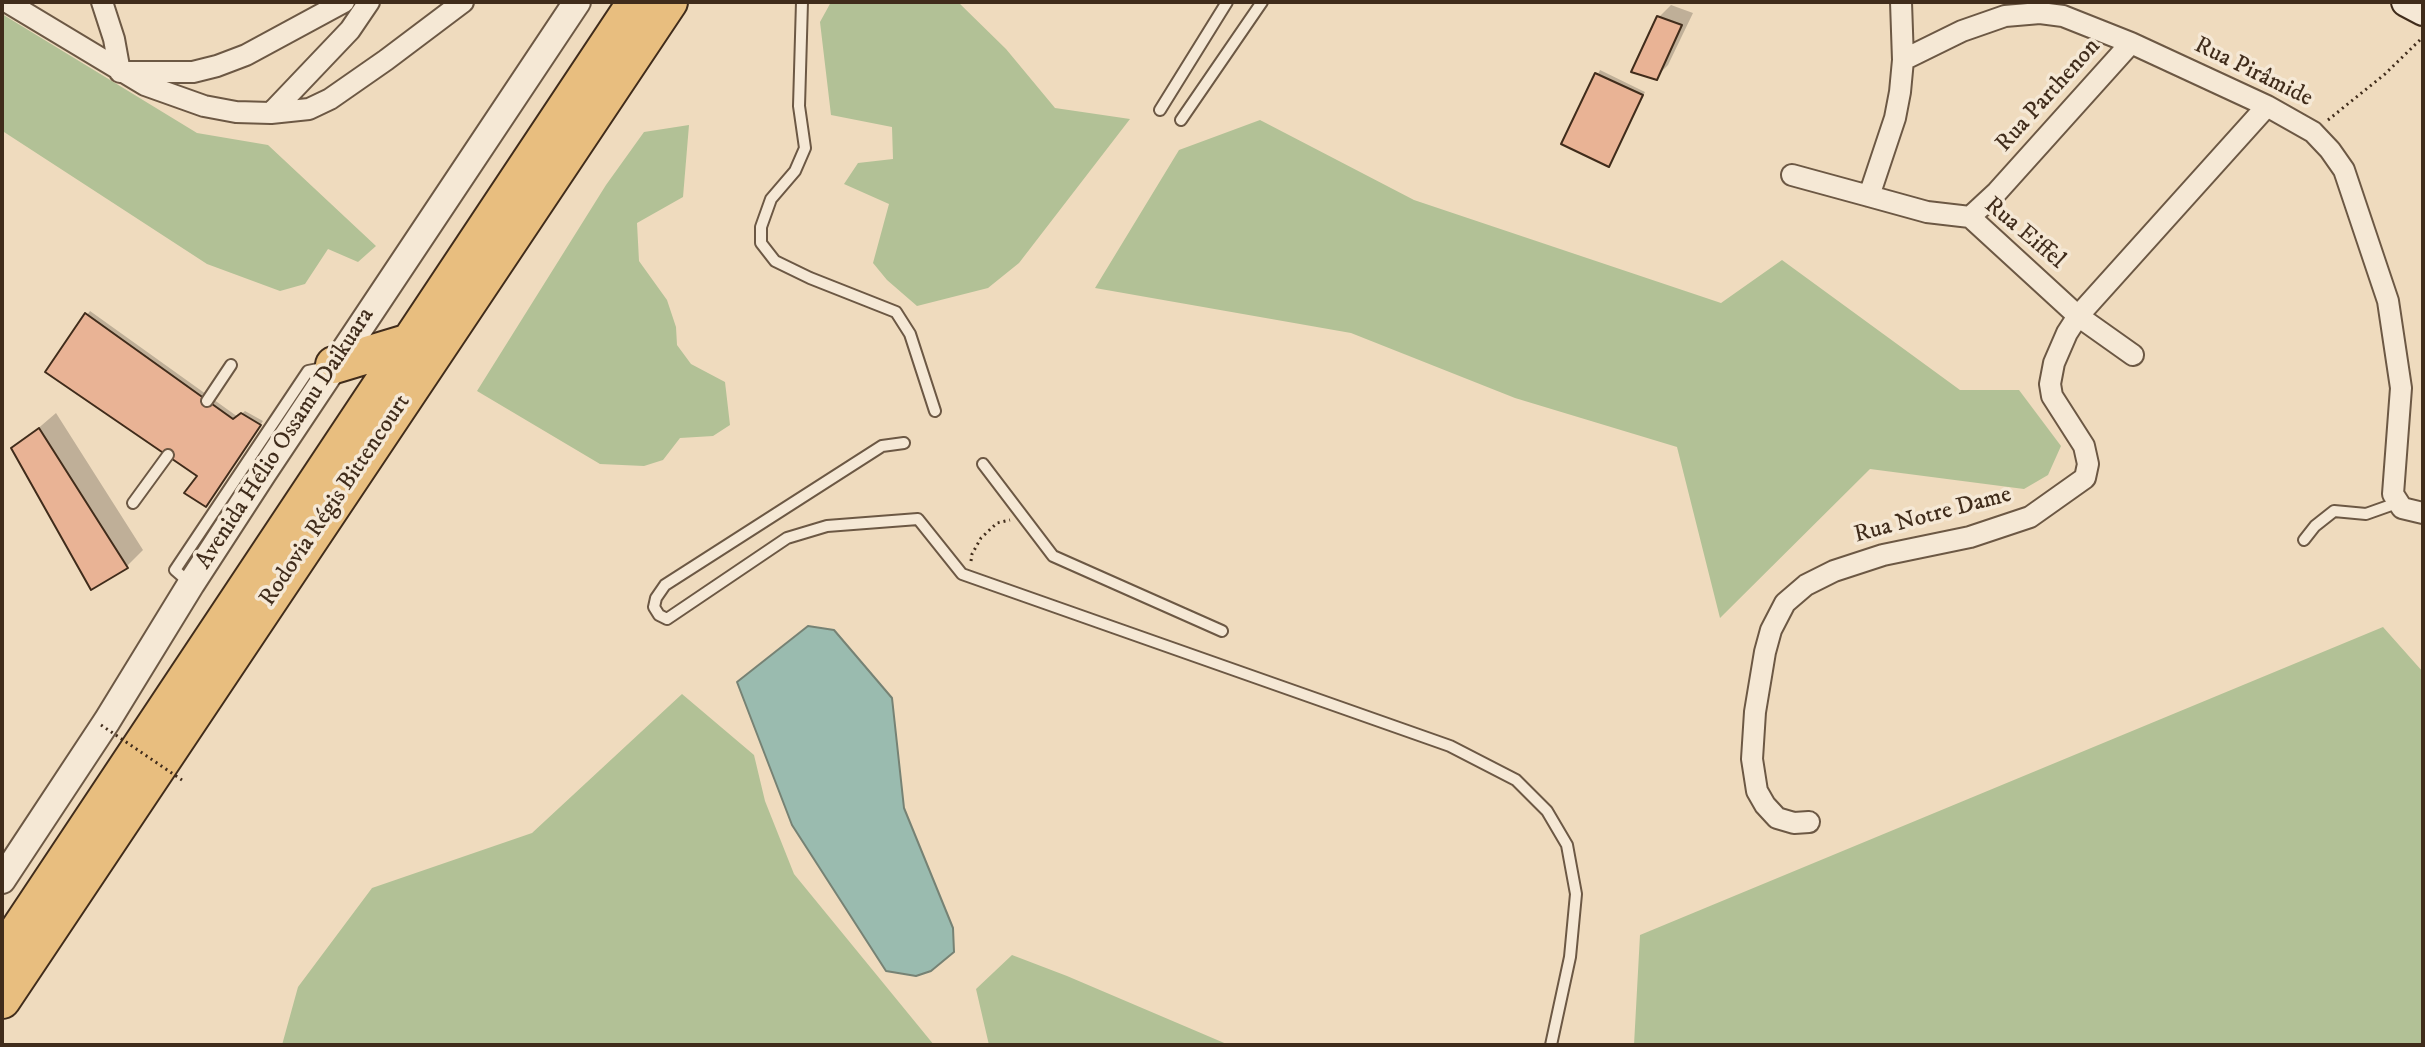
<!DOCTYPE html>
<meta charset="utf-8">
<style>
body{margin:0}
#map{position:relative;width:2425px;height:1047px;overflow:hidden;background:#efdbbe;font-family:"IM FELL DW Pica",serif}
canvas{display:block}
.frame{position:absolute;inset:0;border:4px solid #402c1b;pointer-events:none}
</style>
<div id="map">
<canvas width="2425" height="1047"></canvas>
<div class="frame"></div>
</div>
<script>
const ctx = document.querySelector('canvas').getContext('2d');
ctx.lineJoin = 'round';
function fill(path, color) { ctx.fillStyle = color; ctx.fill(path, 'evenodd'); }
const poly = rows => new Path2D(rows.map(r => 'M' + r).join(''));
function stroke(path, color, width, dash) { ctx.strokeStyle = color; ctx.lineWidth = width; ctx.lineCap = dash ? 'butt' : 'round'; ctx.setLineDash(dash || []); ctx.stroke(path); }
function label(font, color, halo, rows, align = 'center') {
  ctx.font = font + ' "IM FELL DW Pica",serif'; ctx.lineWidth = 7; ctx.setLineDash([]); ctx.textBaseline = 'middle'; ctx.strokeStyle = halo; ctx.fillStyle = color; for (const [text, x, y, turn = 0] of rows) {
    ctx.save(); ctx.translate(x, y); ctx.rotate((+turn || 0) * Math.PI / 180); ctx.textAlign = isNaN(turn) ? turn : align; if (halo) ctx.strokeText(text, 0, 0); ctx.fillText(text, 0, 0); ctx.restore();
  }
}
fill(poly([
 [831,2,958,2,1006,49,1055,108,1130,119,1019,263,988,288,917,306,887,280,873,263,889,204,844,184,858,163,893,159,892,127,831,115,820,22],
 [2,14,197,133,268,145,376,246,358,262,328,249,305,284,280,291,207,264,4,132],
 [1260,120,1414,200,1721,303,1782,260,1960,390,2019,390,2061,446,2048,475,2024,489,1870,469,1720,618,1677,447,1515,398,1351,333,1095,288,1179,150],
 [689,125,683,197,637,223,639,261,667,300,676,327,677,345,691,364,725,382,730,425,713,436,680,438,663,460,644,466,600,464,477,391,606,185,644,132],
 [2383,627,2423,672,2423,1045,1634,1045,1640,935],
 [682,694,754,755,765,801,794,874,934,1045,282,1045,298,987,372,888,532,833],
 [1012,955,1067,976,1229,1045,989,1045,976,989]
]), '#b2c196');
const water = poly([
 [808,626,834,630,892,698,904,808,953,928,954,952,931,971,916,976,886,971,792,825,737,682,808,626]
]);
fill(water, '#9abbaf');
stroke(water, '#768274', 2);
fill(poly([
 [1671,5,1693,13,1668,65,1656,77,1659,17],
 [1600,70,1645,92,1609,164,1564,143],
 [90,311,238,417,245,411,263,421,209,501,200,475,87,315],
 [56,413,143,550,127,566,14,449]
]), '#0003');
const building = poly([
 [1657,16,1682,25,1657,80,1631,72,1657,16],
 [1595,73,1643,95,1609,167,1561,144,1595,73],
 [85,313,233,419,241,413,261,425,206,507,184,493,197,476,45,372,85,313],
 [39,428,128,568,91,590,11,448,39,428]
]);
fill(building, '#e9b395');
stroke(building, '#402c1b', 2);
const service = poly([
 [802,2,799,106,805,148,795,171,771,199,761,227,761,243,775,261,810,278,896,312,910,334,935,411],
 [1160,110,1227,2],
 [1181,120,1262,2],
 [207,401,231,365],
 [904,443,882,446,665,585,656,598,654,607,659,615,667,619,787,538,827,526,918,519,962,574,1450,746,1516,780,1547,811,1567,845,1576,894,1570,957,1551,1045],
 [983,464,1053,556,1222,631],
 [133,503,168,455],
 [2304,540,2315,526,2334,511,2366,514,2397,503],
 [191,584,175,570,308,371,328,367]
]);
const minor = poly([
 [7,2,145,85,204,106,236,112,271,113,309,109,330,99,386,60,463,2],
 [102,2,114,39,120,72],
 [1901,2,1903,60,1900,92,1895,118,1869,196,1927,212,1970,217,2078,316,2133,355],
 [1903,60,1962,31,2005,16,2040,13,2063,16,2131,43,2267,106,2313,132,2330,150,2344,170,2388,301,2401,388,2393,494,2402,508,2423,513],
 [124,72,193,72,217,66,246,55,344,2],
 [271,113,350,30,369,2],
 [1792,175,1869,196],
 [1970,217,1997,192,2131,43],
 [1809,822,1794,823,1777,818,1765,805,1757,791,1752,759,1755,712,1765,652,1771,630,1785,603,1806,585,1834,571,1883,555,1970,537,2030,517,2085,478,2088,464,2084,446,2052,396,2050,384,2054,363,2067,333,2078,316,2267,106]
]);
const tertiary = poly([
 [2,880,107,721,191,584,263,473,577,2]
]);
const secondary = poly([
 [2406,2,2423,11]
]);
const motorway = poly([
 [334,365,410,342],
 [2,955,636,2],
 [2,1000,669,2]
]);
stroke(service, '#6c5844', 14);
stroke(minor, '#6c5844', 24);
stroke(tertiary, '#6c5844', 30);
stroke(secondary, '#402c1b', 32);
stroke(motorway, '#402c1b', 40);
stroke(poly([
 [2328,120,2385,74,2423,37],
 [971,561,972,554,981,538,997,523,1010,520]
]), '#402c1b', 3, [2, 4]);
stroke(service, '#f5e8d5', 10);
stroke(minor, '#f5e8d5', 20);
stroke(tertiary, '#f5e8d5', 26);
stroke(secondary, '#f5e8d5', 28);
stroke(motorway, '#e8be7f', 36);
stroke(poly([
 [101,725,182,780]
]), '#402c1b', 3, [2, 4]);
label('24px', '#402c1b', '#f5e8d5', [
 ["Rua Pirâmide",2253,73,26],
 ["Rua Parthenon",2049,96,-48],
 ["Rua Eiffel",2024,234,40],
 ["Avenida Hélio Ossamu Daikuara",286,439,-57],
 ["Rodovia Régis Bittencourt",336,501,-56],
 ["Rua Notre Dame",1933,516,-15]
]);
</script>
